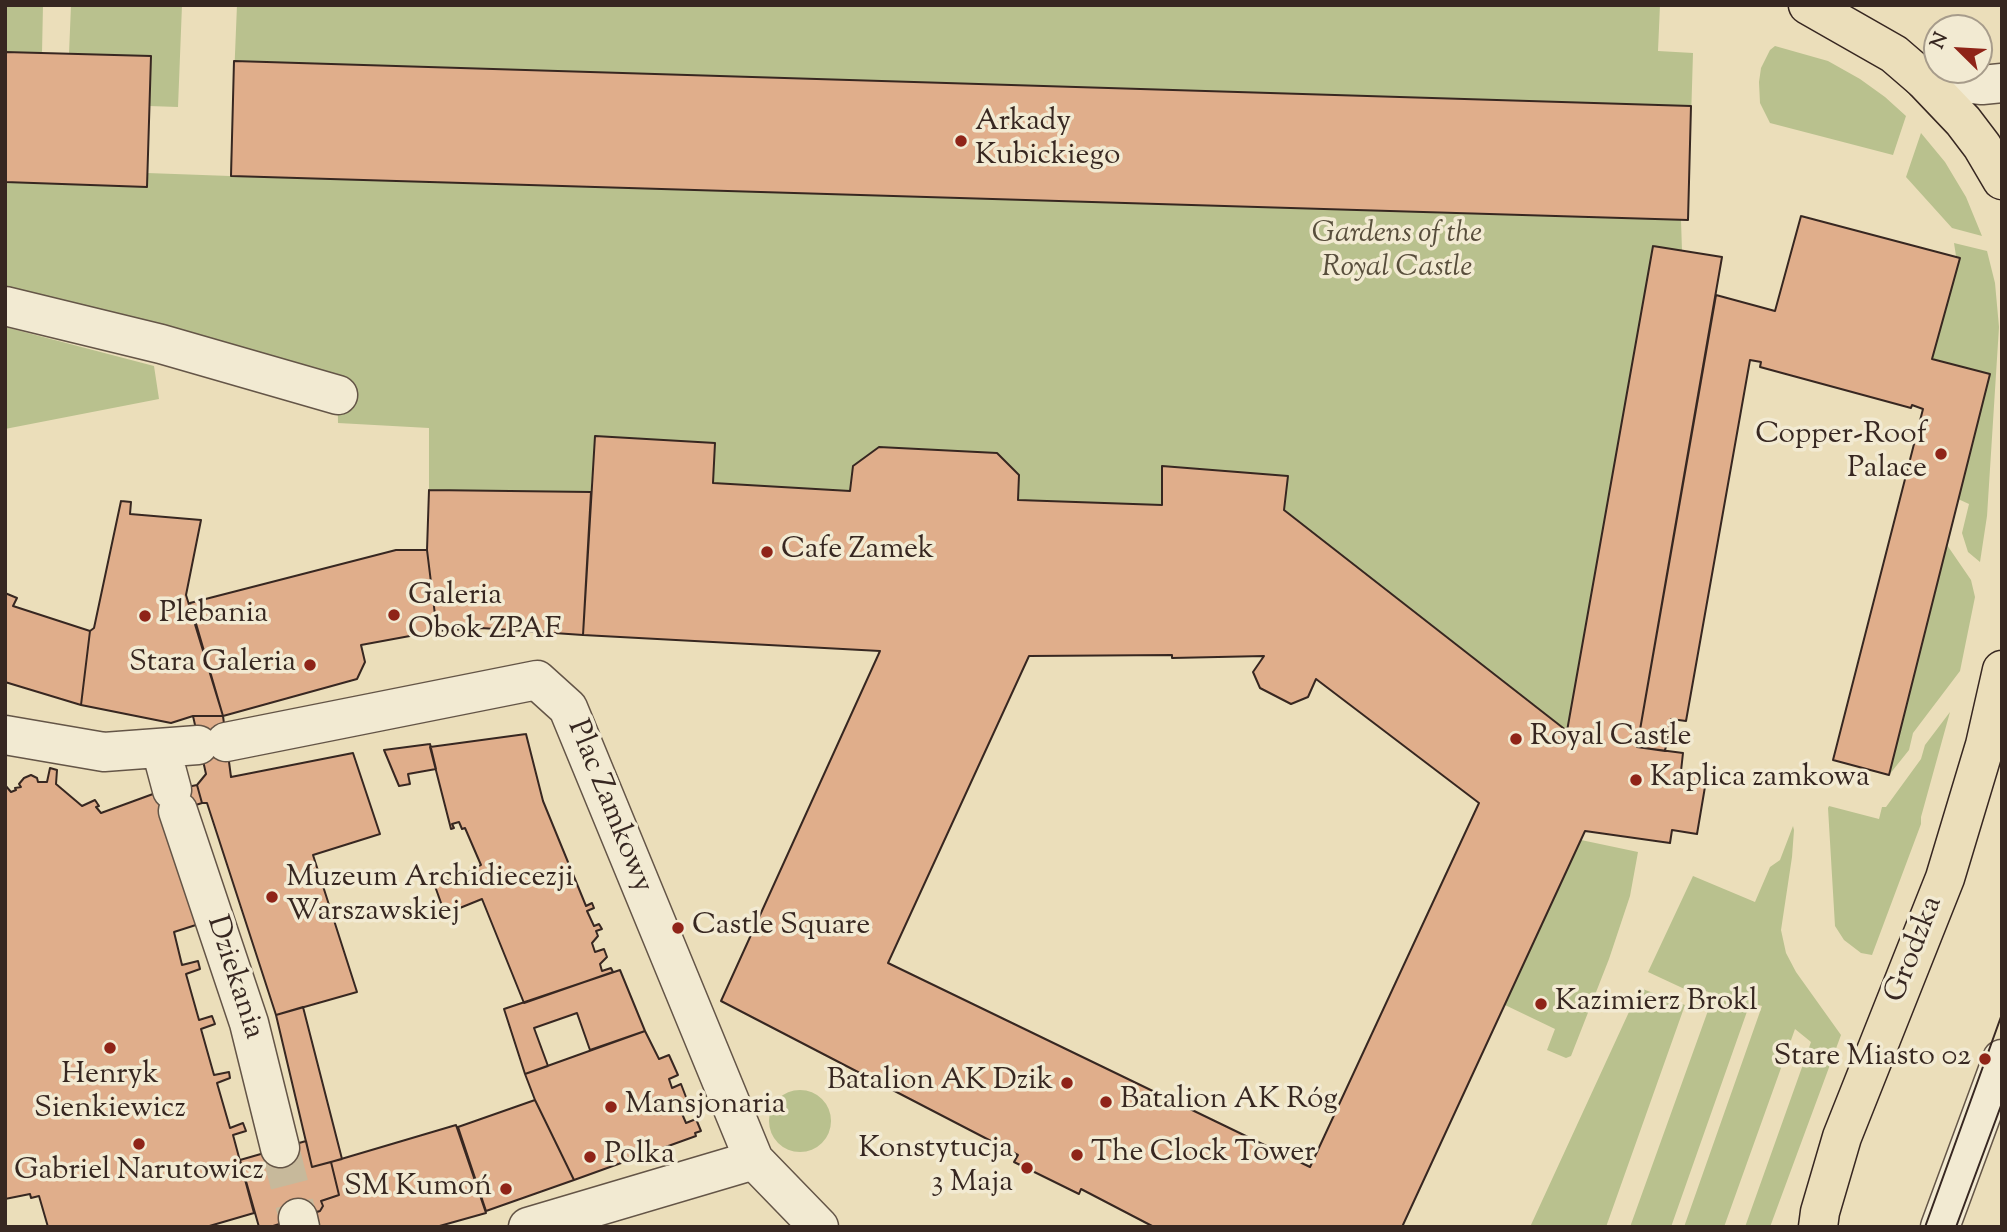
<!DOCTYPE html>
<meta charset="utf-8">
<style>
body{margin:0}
#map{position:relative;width:2007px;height:1232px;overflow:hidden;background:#ebdeba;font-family:"Sorts Mill Goudy",serif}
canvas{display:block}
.frame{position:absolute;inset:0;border:7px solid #372721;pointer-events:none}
.north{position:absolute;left:1923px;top:14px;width:70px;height:70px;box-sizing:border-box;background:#f2ead2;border:2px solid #a79c8b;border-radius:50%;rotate:294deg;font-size:19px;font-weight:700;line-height:28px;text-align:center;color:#372721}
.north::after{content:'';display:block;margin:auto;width:24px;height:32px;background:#8f2418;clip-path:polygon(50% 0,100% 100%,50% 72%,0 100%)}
</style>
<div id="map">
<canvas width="2007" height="1232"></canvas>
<div class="frame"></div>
<div class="north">N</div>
</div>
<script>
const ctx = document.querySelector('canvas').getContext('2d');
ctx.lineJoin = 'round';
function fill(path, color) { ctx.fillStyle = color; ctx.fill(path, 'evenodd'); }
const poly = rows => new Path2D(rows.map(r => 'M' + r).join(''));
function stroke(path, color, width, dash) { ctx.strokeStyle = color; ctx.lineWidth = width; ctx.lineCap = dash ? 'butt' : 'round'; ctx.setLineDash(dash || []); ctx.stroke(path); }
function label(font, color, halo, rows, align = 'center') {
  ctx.font = font + ' "Sorts Mill Goudy",serif'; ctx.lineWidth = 7; ctx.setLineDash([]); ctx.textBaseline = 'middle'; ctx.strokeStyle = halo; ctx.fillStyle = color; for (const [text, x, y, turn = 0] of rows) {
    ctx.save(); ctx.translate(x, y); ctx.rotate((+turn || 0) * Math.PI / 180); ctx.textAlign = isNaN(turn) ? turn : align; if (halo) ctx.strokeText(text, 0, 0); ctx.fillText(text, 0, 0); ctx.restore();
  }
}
fill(poly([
 [5,5,43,5,42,53,5,52],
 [71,5,182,5,178,107,149,106,151,56,69,54],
 [237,5,1660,5,1658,51,1693,53,1688,220,1681,220,1682,251,1653,247,1567,731,1284,510,1162,467,1162,505,1018,500,1019,475,997,453,879,447,853,466,850,491,713,483,595,436,591,492,429,490,429,428,338,423,337,374,5,286,5,182,147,187,147,173,230,176],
 [1775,46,1828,61,1860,79,1885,97,1906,116,1893,155,1770,123,1760,103,1759,82,1761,68,1770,50],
 [1921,133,1945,162,1966,197,1982,236,1952,228,1906,177],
 [1954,243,1987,251,1995,283,1999,327,1987,516,1980,562,1968,552,1962,533,1969,504,1958,499,1990,375,1932,359,1960,258,1956,256],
 [5,327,154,366,159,399,5,429],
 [1947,545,1971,580,1975,597,1960,671,1913,733,1909,750,1889,775],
 [1950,712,1921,817,1921,824,1872,955,1861,953,1844,940,1835,926,1828,808,1829,806,1879,819,1882,807,1886,807,1921,759,1925,745],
 [1793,826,1794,830,1792,857,1781,930,1786,953,1796,972,1841,1035,1770,1227,1745,1227,1811,1042,1795,1029,1724,1227,1684,1227,1762,1006,1750,1003,1671,1227,1630,1227,1714,994,1694,987,1691,992,1648,972,1693,876,1755,902,1770,867,1780,860],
 [1581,840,1638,852,1630,896,1609,959,1571,1056,1566,1058,1547,1050,1555,1029,1505,1005],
 [1640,988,1685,1005,1606,1227,1530,1227],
 '769 1121a31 31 0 1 1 62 0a31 31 0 1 1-62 0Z'
]), '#b9c18e');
const building = poly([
 [5,52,151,56,147,187,5,182,5,52],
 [234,61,1691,106,1688,220,231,176,234,61],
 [1801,216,1960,258,1932,359,1990,374,1889,775,1833,760,1923,409,1912,405,1911,408,1760,367,1761,362,1750,360,1686,721,1671,719,1665,751,1637,747,1716,295,1775,311,1801,216],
 [1653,246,1722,257,1637,747,1683,753,1681,771,1707,775,1697,834,1672,830,1670,843,1585,831,1402,1227,1154,1227,1081,1189,1079,1194,1014,1162,1018,1155,721,1001,880,651,583,635,595,436,715,443,713,483,850,491,853,466,879,447,997,453,1019,475,1018,500,1162,505,1162,466,1288,476,1284,510,1567,731,1653,246],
 [1172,655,1172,658,1264,656,1253,672,1260,688,1291,704,1308,697,1316,679,1479,803,1310,1167,888,963,1029,656,1172,655],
 [429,490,591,492,583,635,481,628,437,631,427,550,429,490],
 [121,501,131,502,130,514,201,520,186,595,223,716,193,716,171,723,81,705,90,631,94,628,121,501],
 [396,550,427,550,437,631,361,645,365,662,357,679,223,716,190,603,396,550],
 [5,593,17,598,13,606,90,631,81,705,5,682,5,593],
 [193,716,223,716,231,777,353,753,380,834,313,855,357,992,276,1015,207,803,202,803,197,785,206,774,193,716],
 [526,734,543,801,586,906,592,903,594,908,587,911,594,926,599,924,602,929,596,931,598,936,592,943,595,952,604,949,607,957,600,964,602,971,611,968,613,972,524,1003,482,899,445,914,436,889,434,883,437,882,438,884,471,871,481,865,465,828,462,829,459,822,452,824,454,828,451,829,430,747,526,734],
 [430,744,436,769,408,774,410,784,399,786,384,750,430,744],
 [50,768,57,770,56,784,82,806,95,800,99,806,96,807,101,813,153,794,197,785,202,803,162,816,199,924,174,932,182,965,198,961,200,969,186,974,199,1020,212,1016,215,1024,201,1029,214,1075,229,1072,230,1078,217,1083,230,1128,243,1123,246,1131,233,1135,254,1213,206,1227,48,1227,39,1196,31,1198,30,1194,5,1199,5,785,11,792,16,790,15,788,21,787,19,784,24,778,31,775,37,778,38,782,47,782,50,768],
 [620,970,645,1031,590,1050,577,1013,534,1028,548,1066,525,1074,504,1009,620,970],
 [303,1007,342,1159,312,1167,276,1015,303,1007],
 [645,1031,659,1059,669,1055,678,1075,669,1079,672,1088,681,1084,689,1105,680,1109,686,1123,696,1119,701,1131,695,1133,696,1136,574,1180,535,1100,525,1074,645,1031],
 [535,1100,574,1180,486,1211,458,1127,535,1100],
 [456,1125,486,1213,436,1227,313,1227,309,1214,320,1211,323,1206,321,1201,339,1195,331,1162,456,1125],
 [306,1141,312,1167,331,1162,339,1195,321,1201,323,1206,320,1211,270,1227,259,1227,240,1160,306,1141]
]);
fill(building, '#e0ae8b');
stroke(building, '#372721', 2);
stroke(poly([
 [280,1148,298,1218]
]), '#c7b99b', 38, [38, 19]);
const minor = poly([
 [1923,79,1982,85,2002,83],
 [5,306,161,344,338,395],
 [5,735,104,752,198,745],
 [226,742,537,680,568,708,754,1160,819,1227],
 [161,749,172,790],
 [178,811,249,1023,280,1148],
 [298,1218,300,1227],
 [528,1227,754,1160],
 [1940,1227,2002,1059]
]);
const major = poly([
 [1808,5,1894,54,1923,79,1963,121,1982,146,2002,180],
 [1818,1227,1820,1212,1842,1137,1945,878,1985,745,2002,670]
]);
stroke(minor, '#645547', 41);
stroke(major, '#372721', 41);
stroke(minor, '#f2ead2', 38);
stroke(major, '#ebdeba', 38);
stroke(poly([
 [1925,1227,2002,1014],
 [1956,1227,2002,1103]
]), '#372721', 2);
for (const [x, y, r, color] of [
 [961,141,7,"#8f2418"],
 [1941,454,7,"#8f2418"],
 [767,552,7,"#8f2418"],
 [394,615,7,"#8f2418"],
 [145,616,7,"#8f2418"],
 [310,665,7,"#8f2418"],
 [1516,739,7,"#8f2418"],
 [1636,780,7,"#8f2418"],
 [272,897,7,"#8f2418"],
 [678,928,7,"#8f2418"],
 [1541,1004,7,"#8f2418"],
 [110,1048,7,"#8f2418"],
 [1985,1059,7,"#8f2418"],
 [1067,1083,7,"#8f2418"],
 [1106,1102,7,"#8f2418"],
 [611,1107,7,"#8f2418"],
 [139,1144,7,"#8f2418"],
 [1077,1155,7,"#8f2418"],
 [590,1157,7,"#8f2418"],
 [1027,1168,7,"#8f2418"],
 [506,1189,7,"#8f2418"]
]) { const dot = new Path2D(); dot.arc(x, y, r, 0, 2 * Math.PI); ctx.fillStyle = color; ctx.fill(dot); stroke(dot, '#f2ead2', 2.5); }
label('30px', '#372721', '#f2ead2', [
 ["Arkady",975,124],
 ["Kubickiego",975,158],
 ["Copper-Roof",1927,437,"right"],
 ["Palace",1927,471,"right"],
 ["Cafe Zamek",781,552],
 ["Galeria",408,598],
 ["Obok ZPAF",408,632],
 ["Plebania",159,616],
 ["Stara Galeria",296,665,"right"],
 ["Royal Castle",1530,739],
 ["Kaplica zamkowa",1650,780],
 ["Muzeum Archidiecezji",286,880],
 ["Warszawskiej",286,914],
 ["Castle Square",692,928],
 ["Kazimierz Brokl",1555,1004],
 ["Stare Miasto 02",1971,1059,"right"],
 ["Henryk",110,1077,"center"],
 ["Sienkiewicz",110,1111,"center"],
 ["Batalion AK Dzik",1053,1083,"right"],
 ["Batalion AK Róg",1120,1102],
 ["Mansjonaria",625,1107],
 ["Konstytucja",1013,1151,"right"],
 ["3 Maja",1013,1185,"right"],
 ["The Clock Tower",1091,1155],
 ["Polka",604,1157],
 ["Gabriel Narutowicz",139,1173,"center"],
 ["SM Kumoń",492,1189,"right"]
], 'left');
label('italic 30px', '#584e3c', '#f2ead2', [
 ["Gardens of the",1397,236],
 ["Royal Castle",1397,270]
]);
label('30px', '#372721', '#f2ead2', [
 ["Plac Zamkowy",608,807,68],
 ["Grodzka",1916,950,-69],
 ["Dziekania",233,978,72]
]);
</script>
